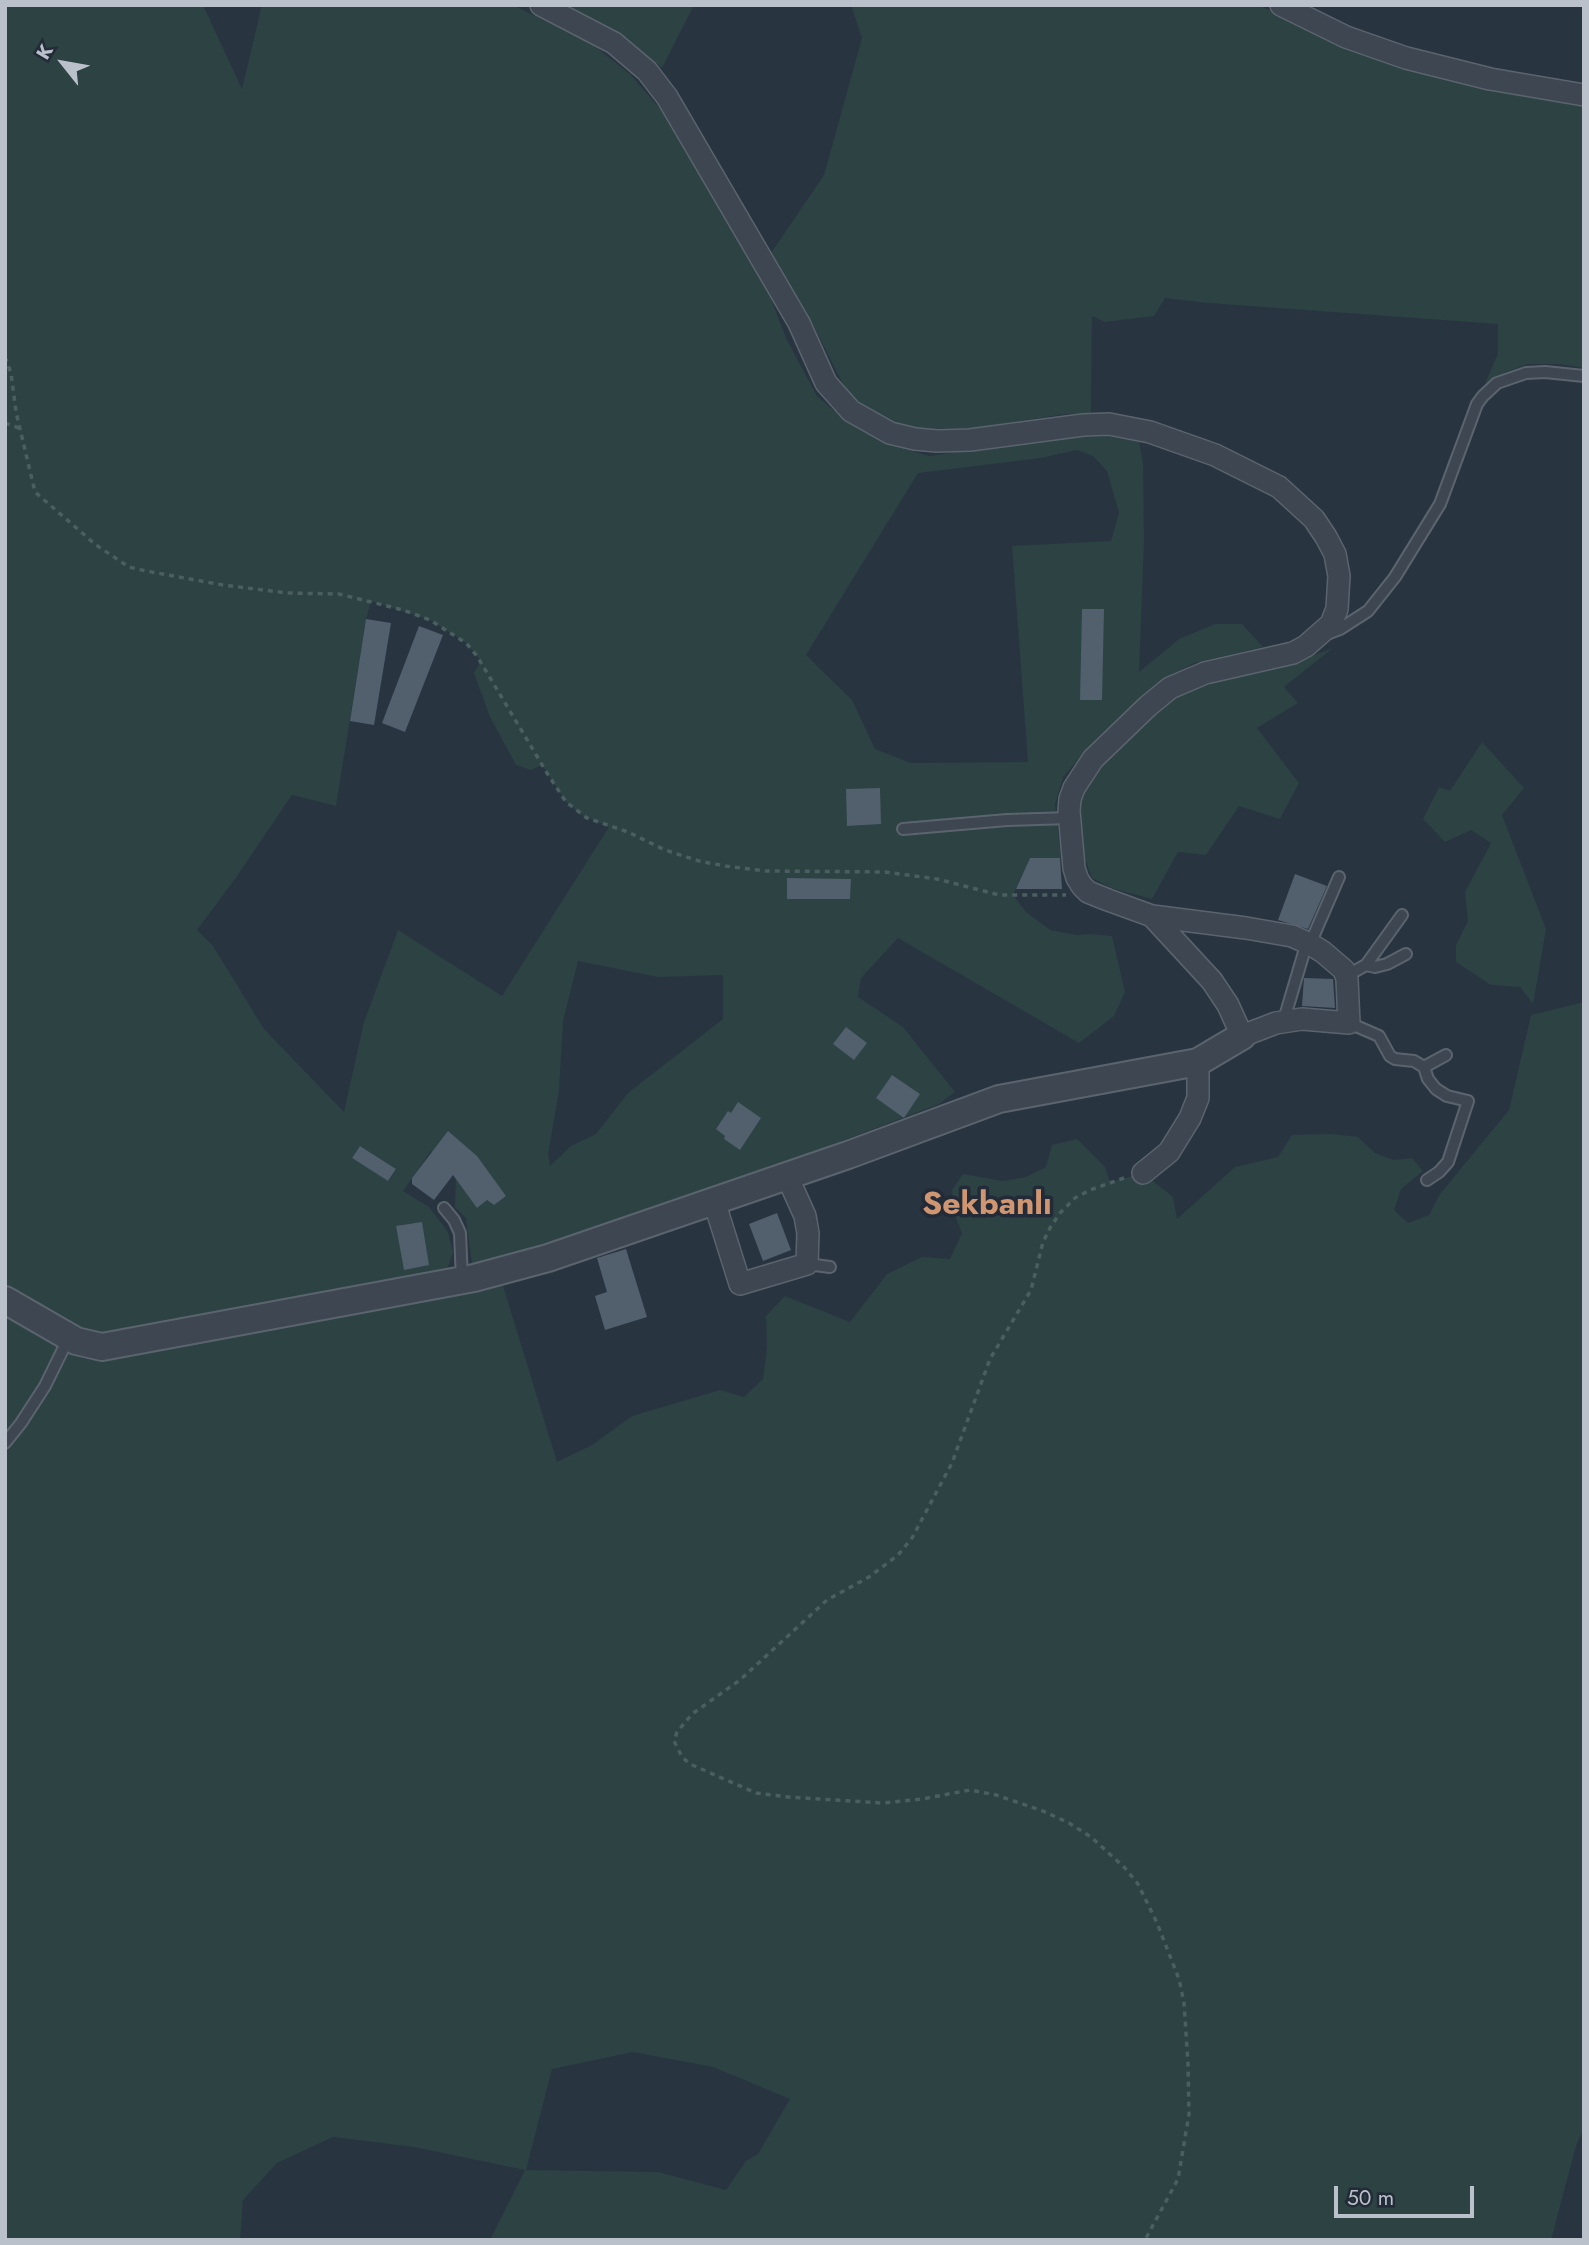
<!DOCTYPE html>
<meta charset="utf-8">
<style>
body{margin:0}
#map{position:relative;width:1589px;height:2245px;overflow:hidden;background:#293441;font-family:Jost,sans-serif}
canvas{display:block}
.frame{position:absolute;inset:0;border:7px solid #bac1cb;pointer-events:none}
.north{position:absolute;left:28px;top:28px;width:70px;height:70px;-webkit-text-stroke:5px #222b37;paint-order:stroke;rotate:301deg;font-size:19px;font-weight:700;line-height:28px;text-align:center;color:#bac1cb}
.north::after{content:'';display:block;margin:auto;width:24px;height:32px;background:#bac1cb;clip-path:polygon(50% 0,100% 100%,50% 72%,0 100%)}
.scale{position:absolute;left:1334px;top:2186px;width:140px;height:32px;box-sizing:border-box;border:4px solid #bac1cb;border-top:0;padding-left:9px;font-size:21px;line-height:24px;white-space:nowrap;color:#bac1cb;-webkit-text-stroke:5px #222b37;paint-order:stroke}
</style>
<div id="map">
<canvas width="1589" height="2245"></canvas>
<div class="frame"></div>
<div class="north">K</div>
<div class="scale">50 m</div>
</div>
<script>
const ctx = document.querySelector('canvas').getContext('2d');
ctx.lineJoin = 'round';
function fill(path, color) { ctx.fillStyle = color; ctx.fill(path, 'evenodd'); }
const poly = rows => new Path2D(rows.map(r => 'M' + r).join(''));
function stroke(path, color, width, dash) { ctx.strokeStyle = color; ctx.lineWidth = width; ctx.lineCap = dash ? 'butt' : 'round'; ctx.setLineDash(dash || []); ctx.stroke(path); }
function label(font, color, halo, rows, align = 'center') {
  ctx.font = font + ' Jost,sans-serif'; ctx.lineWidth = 7; ctx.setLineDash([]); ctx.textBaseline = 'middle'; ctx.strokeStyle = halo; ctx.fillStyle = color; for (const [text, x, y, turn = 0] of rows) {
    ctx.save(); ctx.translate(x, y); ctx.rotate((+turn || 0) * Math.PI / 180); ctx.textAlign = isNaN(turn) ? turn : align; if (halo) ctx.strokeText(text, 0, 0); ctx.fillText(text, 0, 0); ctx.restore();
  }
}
fill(poly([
 [5,5,203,5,242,89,262,5,513,5,593,45,630,74,661,110,769,294,787,340,817,396,846,421,884,443,929,456,1063,437,1107,436,1139,442,1143,464,1144,540,1139,672,1179,639,1215,624,1242,624,1263,647,1194,663,1168,677,1138,700,1100,735,1063,777,1055,804,1061,858,1030,858,1013,895,1026,912,1050,930,1076,935,1091,934,1112,936,1125,992,1114,1016,1079,1043,898,938,861,978,858,997,903,1027,955,1092,939,1104,723,1186,550,1245,472,1265,466,1218,455,1207,456,1172,431,1151,403,1191,429,1207,448,1232,453,1252,446,1273,118,1333,94,1334,73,1327,5,1287],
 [1077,450,1093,456,1107,471,1119,513,1111,541,1012,546,1028,762,911,763,875,749,852,700,806,655,918,473,1041,458],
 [371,601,430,620,466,643,481,661,474,673,490,717,516,765,531,770,542,765,566,802,580,814,609,827,502,996,398,930,364,1022,344,1112,264,1029,213,946,197,930,235,879,292,795,336,806,366,619],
 [578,961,658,977,723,975,723,1019,628,1093,596,1134,571,1146,550,1166,548,1154,559,1091,563,1021],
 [360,1146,396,1169,389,1181,352,1158],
 [563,5,694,5,662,68,615,32],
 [851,5,1259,5,1312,32,1584,104,1584,368,1560,364,1528,364,1506,372,1485,383,1498,354,1498,324,1209,303,1165,298,1154,316,1105,322,1092,316,1091,413,1065,414,975,428,917,429,884,420,857,405,846,390,806,311,771,253,824,175,862,38],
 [1333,648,1284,687,1298,703,1257,728,1299,783,1280,819,1239,806,1206,855,1178,852,1152,899,1114,889,1092,878,1080,845,1076,807,1092,773,1166,701,1188,687,1277,669],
 [1482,742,1524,788,1502,815,1546,929,1533,1004,1520,987,1491,985,1456,962,1456,945,1468,921,1465,892,1491,843,1471,830,1445,842,1423,819,1439,787,1450,791],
 [1584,1002,1584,2127,1576,2146,1551,2240,490,2240,525,2170,414,2147,333,2137,277,2163,243,2200,240,2240,5,2240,5,1313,63,1351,85,1359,107,1360,249,1325,501,1279,557,1462,592,1445,632,1416,720,1390,744,1397,763,1379,767,1348,766,1316,785,1296,850,1322,887,1274,922,1257,950,1259,962,1233,954,1213,952,1190,963,1174,1003,1181,1026,1177,1046,1167,1052,1145,1077,1139,1105,1167,1110,1182,1143,1173,1173,1197,1177,1219,1235,1167,1278,1157,1292,1135,1332,1134,1358,1137,1375,1153,1393,1160,1412,1158,1423,1171,1401,1189,1394,1210,1408,1223,1429,1215,1440,1194,1509,1110,1531,1015],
 [633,2052,713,2067,790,2099,758,2154,746,2161,726,2190,658,2172,526,2170,552,2069]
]), '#2c4243');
fill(poly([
 [1082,609,1104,609,1102,700,1080,700],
 [366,619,391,623,374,725,350,721],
 [419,626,443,635,405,732,382,723],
 [880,788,881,824,847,826,846,789],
 [1030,858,1060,858,1062,889,1016,889],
 [1295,874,1327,886,1308,929,1278,920],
 [787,878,851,879,850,899,787,899],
 [1304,978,1333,979,1335,1008,1302,1006],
 [846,1027,867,1043,854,1060,833,1044],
 [892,1075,920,1094,904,1118,876,1098],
 [738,1102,761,1118,740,1150,724,1139,725,1136,716,1129,728,1111,731,1113],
 [448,1131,477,1156,506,1196,494,1205,487,1200,477,1208,453,1175,434,1200,412,1184,412,1178],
 [360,1146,396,1169,388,1181,352,1158],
 [777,1213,791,1250,763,1261,749,1224],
 [422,1222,429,1265,404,1270,396,1226],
 [626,1249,647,1317,605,1330,595,1296,607,1292,597,1258]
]), '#525f6c');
const service = poly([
 [1327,634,1340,629,1368,611,1395,577,1440,504,1477,404,1483,396,1497,383,1526,373,1545,372,1584,376],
 [903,829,1007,820,1070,818],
 [1310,944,1339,877],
 [1366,965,1375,967,1387,964,1406,954],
 [1346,976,1366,965,1402,915],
 [1283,1023,1307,942],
 [1349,1023,1379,1036,1390,1056,1395,1059,1414,1061,1424,1067,1446,1055],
 [1424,1067,1428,1079,1436,1089,1447,1096,1468,1101,1448,1162,1439,1172,1427,1180],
 [444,1208,454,1220,460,1233,462,1280],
 [807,1264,830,1267],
 [5,1443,21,1423,45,1386,69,1337]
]);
const minor = poly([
 [541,5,614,43,647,71,667,97,799,323,826,383,851,411,890,433,915,439,937,441,970,440,1083,425,1109,424,1150,432,1215,455,1279,487,1314,519,1326,537,1335,554,1339,576,1337,609,1331,624,1306,646,1293,653,1205,673,1170,688,1148,706,1093,759,1074,788,1070,799,1069,811,1074,868,1077,878,1082,886,1088,892,1108,900,1152,916,1212,981,1228,1005,1242,1036,1276,1023,1302,1019,1349,1023,1347,979,1344,970,1323,952,1310,944,1292,936,1246,928,1152,916],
 [1281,5,1346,37,1406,58,1490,79,1584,95],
 [1143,1173,1169,1152,1190,1118,1198,1098,1198,1062],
 [714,1201,740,1284,807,1264,808,1233,805,1216,787,1176]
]);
const tertiary = poly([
 [5,1300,76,1341,102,1347,474,1278,548,1258,848,1155,999,1099,1198,1062,1242,1036]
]);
stroke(service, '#5b646e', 14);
stroke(minor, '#5b646e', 24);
stroke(tertiary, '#5b646e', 30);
stroke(poly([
 [5,357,11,373,16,412,35,492,96,545,129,567,146,571,223,585,287,593,339,594,403,610,430,620,466,643,477,656,547,773,566,802,587,818,628,832,665,850,699,861,725,866,765,871,885,872,937,879,999,895,1066,895],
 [5,423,22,429],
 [1124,1178,1090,1190,1075,1198,1060,1213,1050,1228,1043,1242,1031,1290,990,1359,952,1463,912,1538,898,1555,869,1577,827,1600,740,1680,692,1714,677,1732,674,1741,682,1757,690,1764,756,1793,788,1797,882,1803,922,1799,970,1790,996,1795,1043,1811,1069,1823,1091,1837,1124,1867,1138,1884,1157,1923,1179,1979,1184,2003,1188,2063,1189,2114,1178,2179,1145,2240]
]), '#4b5f61', 3.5, [5, 5]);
stroke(service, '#3d4651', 10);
stroke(minor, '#3d4651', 21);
stroke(tertiary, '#3d4651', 26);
label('bold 32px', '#cf9671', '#222b37', [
 ["Sekbanlı",987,1206]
]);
</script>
